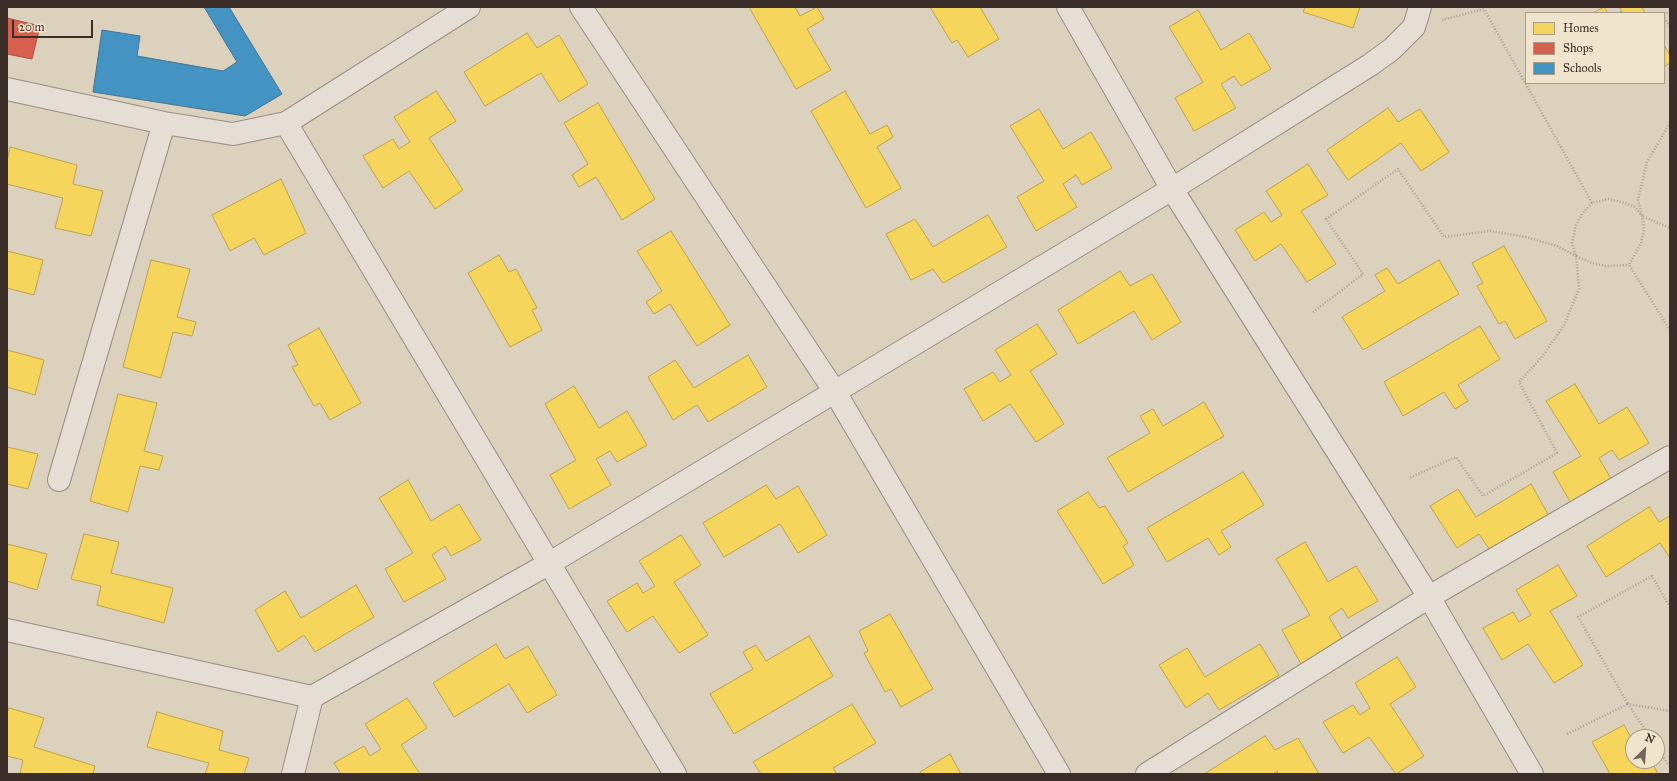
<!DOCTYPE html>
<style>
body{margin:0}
#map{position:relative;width:1677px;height:781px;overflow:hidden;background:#dcd1bd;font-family:"IM FELL Great Primer",serif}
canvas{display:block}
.frame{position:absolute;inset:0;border:8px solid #3b2d28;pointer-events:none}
.legend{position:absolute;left:1525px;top:12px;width:140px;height:72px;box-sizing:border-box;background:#f1e4cc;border:1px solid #a89b8a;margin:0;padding:5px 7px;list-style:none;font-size:12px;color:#3b2d28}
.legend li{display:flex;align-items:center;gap:8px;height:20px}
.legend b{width:20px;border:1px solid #a89b8a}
.north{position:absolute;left:1625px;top:729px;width:40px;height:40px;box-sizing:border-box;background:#f1e4cc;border:1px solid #a89b8a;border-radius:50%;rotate:25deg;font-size:11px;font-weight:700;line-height:16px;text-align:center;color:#3b2d28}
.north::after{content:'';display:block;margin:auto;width:14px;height:18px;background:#73665c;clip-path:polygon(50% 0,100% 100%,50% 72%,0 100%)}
.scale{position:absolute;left:12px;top:20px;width:81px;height:18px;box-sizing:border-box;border:2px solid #3b2d28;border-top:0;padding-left:5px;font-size:12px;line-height:14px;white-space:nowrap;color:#3b2d28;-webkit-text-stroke:3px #f1e4cc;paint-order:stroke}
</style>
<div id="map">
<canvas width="1677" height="781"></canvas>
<div class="frame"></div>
<ul class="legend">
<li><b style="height:11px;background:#f6d55c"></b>Homes</li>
<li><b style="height:11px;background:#d6604d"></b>Shops</li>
<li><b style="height:11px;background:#4393c3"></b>Schools</li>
</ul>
<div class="north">N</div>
<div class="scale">20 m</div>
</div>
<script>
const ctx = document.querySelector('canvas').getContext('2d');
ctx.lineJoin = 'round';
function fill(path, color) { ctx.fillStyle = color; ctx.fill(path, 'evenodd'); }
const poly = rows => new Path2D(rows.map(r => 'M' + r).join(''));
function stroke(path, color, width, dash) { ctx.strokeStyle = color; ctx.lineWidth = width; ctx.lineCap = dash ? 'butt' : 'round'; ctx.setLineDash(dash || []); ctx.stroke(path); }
const homes = poly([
 [749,7,795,7,800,16,817,7,824,19,807,29,831,70,796,89,749,7],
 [930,7,980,7,999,39,968,57,957,40,952,43,930,7],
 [1305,7,1360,7,1353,28,1303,12,1305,7],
 [1604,7,1608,13,1593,13,1604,7],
 [1619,7,1642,7,1645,13,1618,13,1622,11,1619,7],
 [1198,10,1221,50,1249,33,1271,69,1241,86,1234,76,1221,84,1236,108,1194,131,1175,98,1203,82,1169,27,1198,10],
 [527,33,537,48,559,35,588,84,559,102,541,73,485,106,464,72,527,33],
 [1664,45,1670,55,1670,63,1664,67,1664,45],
 [436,91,456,121,429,138,463,190,435,209,409,171,383,188,363,156,393,139,399,149,410,142,394,117,436,91],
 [845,91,870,134,887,125,893,137,877,147,901,188,866,208,811,111,845,91],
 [598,103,655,199,622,220,596,177,579,187,572,175,588,164,564,123,598,103],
 [1388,108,1398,122,1420,109,1449,152,1421,171,1401,143,1348,180,1327,150,1388,108],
 [1039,109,1063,149,1091,132,1112,168,1082,185,1076,175,1063,184,1077,207,1036,231,1017,197,1044,181,1010,126,1039,109],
 [10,147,77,165,73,184,103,191,91,236,55,228,63,198,7,184,7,161,10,147],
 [1308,164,1328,195,1301,211,1336,264,1307,282,1281,244,1255,261,1235,230,1264,212,1271,222,1282,215,1266,191,1308,164],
 [281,179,306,233,264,255,254,238,230,251,212,215,281,179],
 [988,215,1007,247,943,283,933,269,911,280,886,234,915,219,933,247,988,215],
 [671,231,730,325,697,346,670,304,654,314,646,302,662,291,637,251,671,231],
 [1504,246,1547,321,1515,339,1505,321,1499,324,1477,286,1483,283,1472,263,1504,246],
 [7,251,43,260,34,295,7,288,7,251],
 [499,255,509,272,516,269,537,308,532,310,542,330,510,347,468,273,499,255],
 [151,260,190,269,177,317,196,322,192,336,173,332,161,378,123,367,151,260],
 [1439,260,1459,294,1363,350,1342,317,1385,291,1375,275,1387,268,1398,284,1439,260],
 [1120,271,1130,286,1152,274,1181,322,1152,340,1134,311,1078,344,1058,310,1120,271],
 [1037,324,1057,354,1030,371,1064,424,1036,442,1010,404,983,421,964,389,993,372,1000,382,1011,375,995,350,1037,324],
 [1480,326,1500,359,1458,385,1468,401,1455,409,1444,392,1403,416,1384,382,1480,326],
 [319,328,361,403,330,420,320,403,314,406,292,367,298,365,288,345,319,328],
 [7,350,44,360,35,395,7,387,7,350],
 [748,355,767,387,708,422,697,405,673,420,648,377,675,360,694,388,748,355],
 [1575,384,1599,424,1627,407,1649,443,1619,460,1612,450,1599,458,1613,482,1572,505,1553,472,1581,456,1546,401,1575,384],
 [574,386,599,428,627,411,647,445,617,462,610,451,596,459,611,485,569,509,550,475,576,460,545,404,574,386],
 [118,394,157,403,144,451,163,456,159,470,140,466,128,512,90,501,118,394],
 [1204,402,1224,436,1128,492,1107,458,1150,433,1140,416,1153,409,1163,426,1204,402],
 [7,447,38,454,28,489,7,484,7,447],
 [1243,472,1264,505,1221,531,1231,547,1219,555,1208,538,1167,562,1147,528,1243,472],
 [408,480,431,521,459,504,481,540,451,556,445,546,432,555,446,579,404,602,385,569,413,553,379,498,408,480],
 [1531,484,1549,516,1490,550,1479,534,1457,548,1430,506,1458,489,1476,517,1531,484],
 [766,485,776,499,798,486,827,535,798,553,780,524,724,557,703,523,766,485],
 [1088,492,1099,508,1105,506,1128,543,1123,546,1134,565,1103,584,1057,511,1088,492],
 [1649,507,1659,522,1670,516,1670,558,1660,543,1606,577,1587,546,1649,507],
 [84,534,119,542,111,573,173,588,164,623,97,605,101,586,71,579,84,534],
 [681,535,701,565,674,582,708,635,679,653,653,616,627,632,607,601,637,583,643,593,655,586,639,561,681,535],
 [1305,542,1328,582,1356,566,1378,601,1348,618,1342,608,1329,617,1343,640,1301,664,1282,630,1310,615,1276,559,1305,542],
 [7,544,47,554,37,590,7,581,7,544],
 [1558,565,1577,596,1550,611,1583,665,1554,683,1528,644,1502,660,1483,628,1513,612,1519,622,1531,615,1516,590,1558,565],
 [356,585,374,617,315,652,304,635,278,652,255,610,285,591,301,618,356,585],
 [890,614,933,689,901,707,891,689,885,692,864,653,868,651,859,631,890,614],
 [809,636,833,676,734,734,710,694,753,669,743,652,756,645,766,661,809,636],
 [496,644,505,659,528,646,557,695,527,713,509,684,454,717,433,683,496,644],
 [1260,644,1279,675,1219,710,1208,693,1186,708,1159,665,1187,648,1205,677,1260,644],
 [1397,657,1416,687,1390,704,1424,756,1396,774,1369,737,1343,753,1323,722,1353,705,1360,715,1370,708,1355,683,1397,657],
 [407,698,427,728,401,745,420,774,341,774,334,763,364,746,370,756,381,749,365,724,407,698],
 [852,704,876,743,833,768,837,774,761,774,753,762,852,704],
 [9,708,44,718,34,747,95,766,93,774,20,774,23,760,7,756,7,713,9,708],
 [157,712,223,731,219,750,249,758,244,774,205,774,209,763,147,747,157,712],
 [1624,725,1633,741,1633,761,1651,761,1658,774,1610,774,1592,742,1624,725],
 [1265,736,1275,750,1298,738,1319,774,1278,774,1277,771,1273,774,1204,774,1265,736],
 [950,754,961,774,921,774,920,772,950,754]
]);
fill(homes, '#f6d55c');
stroke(homes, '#bea34c', 1);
const shops = poly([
 [7,18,40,26,32,59,7,54,7,18]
]);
fill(shops, '#d6604d');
stroke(shops, '#a85142', 1);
const schools = poly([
 [204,7,229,7,282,94,245,116,93,92,102,30,140,36,137,56,223,71,237,62,204,7]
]);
fill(schools, '#4393c3');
stroke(schools, '#417494', 1);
const street = poly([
 [581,7,835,392,1059,774],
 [1068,7,1172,189,1429,597,1532,774],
 [7,89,164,123,233,134,286,123,469,7],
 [286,123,675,774],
 [59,480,164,123],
 [7,630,312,697,550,563,1172,189,1370,65,1392,49,1414,27,1420,7],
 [293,774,312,697],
 [1147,774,1429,597,1670,457]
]);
stroke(street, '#968e83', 24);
stroke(poly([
 [1664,15,1670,11],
 [1664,18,1670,27],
 [1442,20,1484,9,1592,203,1608,199,1625,203,1635,207,1642,216,1644,230,1641,243,1629,265,1670,330],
 [1670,123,1647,162,1638,200,1642,216,1670,228],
 [1592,203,1582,214,1576,225,1572,243,1576,256,1592,263,1606,266,1629,265],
 [1313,312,1363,274,1326,219,1398,169,1444,237,1490,231,1526,237,1557,246,1576,256,1579,289,1564,325,1542,357,1519,382,1557,453,1483,496,1456,457,1409,478],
 [1567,734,1628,704,1578,617,1652,576,1670,607],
 [1650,737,1628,704,1670,711],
 [1657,748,1670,767]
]), '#a7a29a', 2.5, [1, 2]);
stroke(street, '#e4ded4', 22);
</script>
